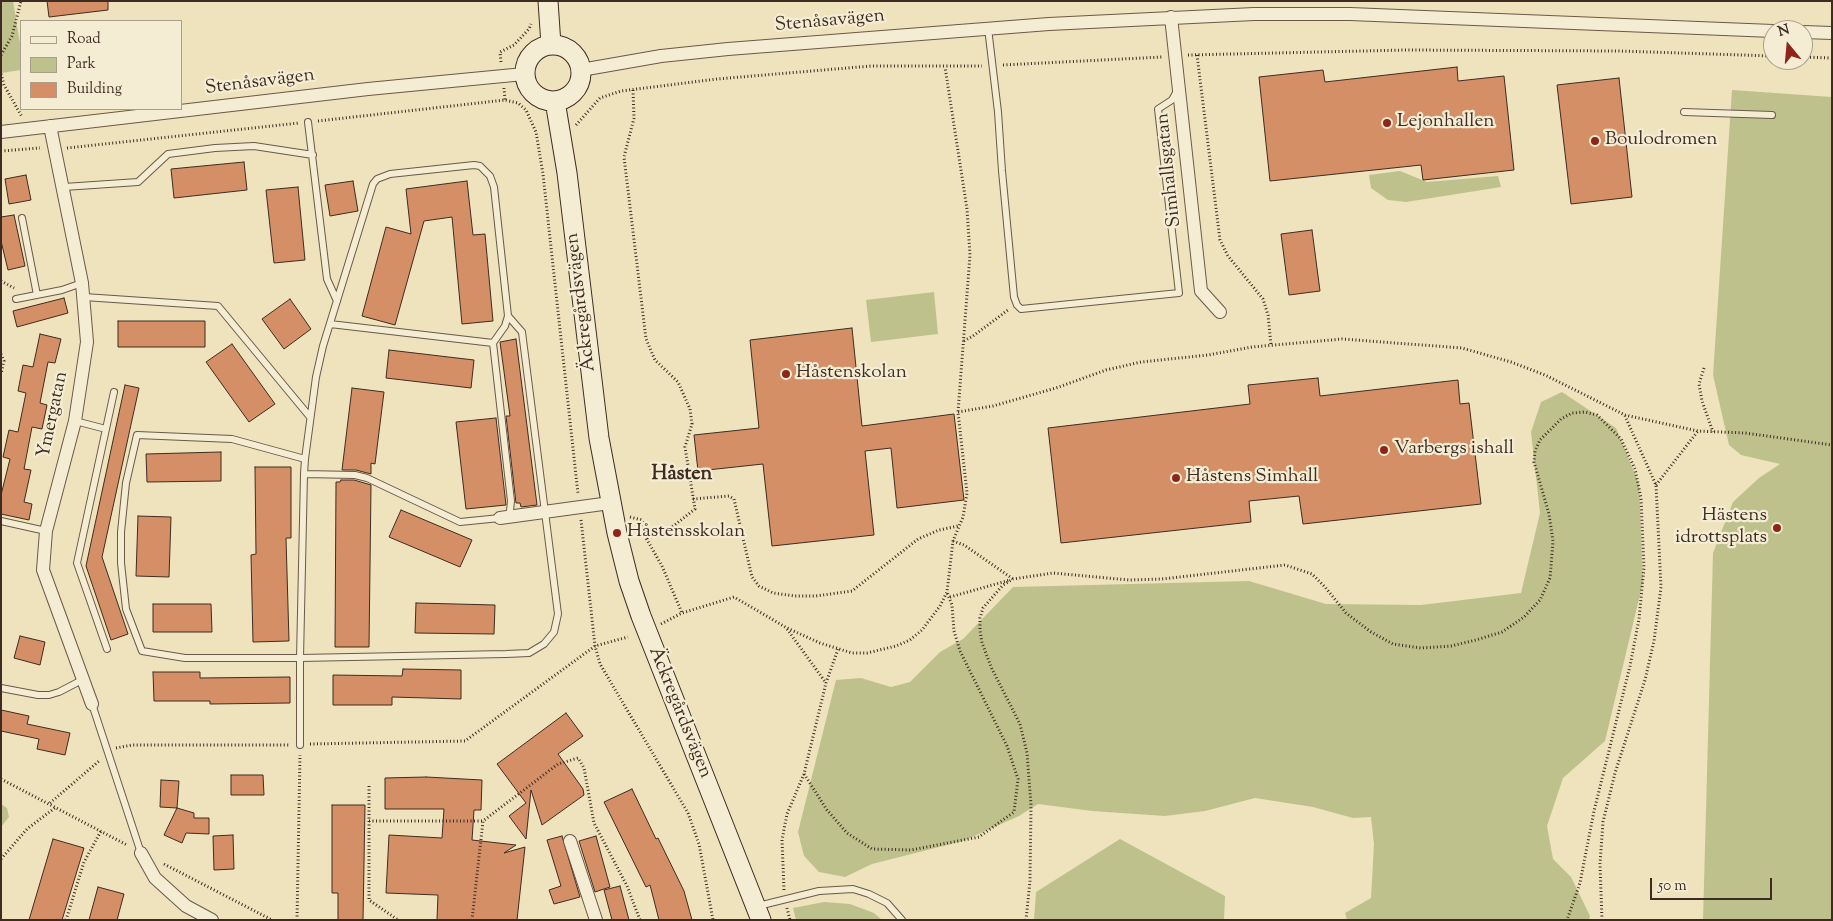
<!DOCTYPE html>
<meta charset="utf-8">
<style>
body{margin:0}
#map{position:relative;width:1833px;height:921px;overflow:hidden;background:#eee3bd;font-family:"Sorts Mill Goudy",serif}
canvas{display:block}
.frame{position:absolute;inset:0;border:2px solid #3e2b21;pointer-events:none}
.legend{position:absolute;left:20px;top:20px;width:162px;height:90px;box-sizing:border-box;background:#f4edd4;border:1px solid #ab9f8c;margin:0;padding:6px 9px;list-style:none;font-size:15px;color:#3e2b21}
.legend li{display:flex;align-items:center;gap:10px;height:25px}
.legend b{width:25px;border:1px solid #ab9f8c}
.north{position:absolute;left:1763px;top:20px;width:50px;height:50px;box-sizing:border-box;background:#f4edd4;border:1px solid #ab9f8c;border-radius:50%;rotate:343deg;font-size:14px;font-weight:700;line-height:20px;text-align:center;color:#3e2b21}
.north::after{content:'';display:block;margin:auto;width:18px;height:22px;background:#8f2418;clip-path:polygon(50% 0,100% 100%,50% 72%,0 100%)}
.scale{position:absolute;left:1650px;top:878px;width:122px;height:22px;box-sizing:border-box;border:2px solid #3e2b21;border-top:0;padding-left:6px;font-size:15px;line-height:18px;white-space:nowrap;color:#3e2b21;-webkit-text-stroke:4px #f4edd4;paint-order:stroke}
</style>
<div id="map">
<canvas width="1833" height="921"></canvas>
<div class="frame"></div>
<ul class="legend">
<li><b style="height:6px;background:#f4edd4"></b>Road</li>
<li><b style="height:14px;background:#bfc18d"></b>Park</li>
<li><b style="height:14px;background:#d58f66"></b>Building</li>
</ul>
<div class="north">N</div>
<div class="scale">50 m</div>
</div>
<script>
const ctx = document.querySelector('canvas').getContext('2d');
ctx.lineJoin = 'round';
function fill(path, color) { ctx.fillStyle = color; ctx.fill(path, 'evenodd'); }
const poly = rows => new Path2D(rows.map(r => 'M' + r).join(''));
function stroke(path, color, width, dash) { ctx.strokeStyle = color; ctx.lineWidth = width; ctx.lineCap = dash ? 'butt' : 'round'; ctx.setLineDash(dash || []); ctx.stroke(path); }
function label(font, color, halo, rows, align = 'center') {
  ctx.font = font + ' "Sorts Mill Goudy",serif'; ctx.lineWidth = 4.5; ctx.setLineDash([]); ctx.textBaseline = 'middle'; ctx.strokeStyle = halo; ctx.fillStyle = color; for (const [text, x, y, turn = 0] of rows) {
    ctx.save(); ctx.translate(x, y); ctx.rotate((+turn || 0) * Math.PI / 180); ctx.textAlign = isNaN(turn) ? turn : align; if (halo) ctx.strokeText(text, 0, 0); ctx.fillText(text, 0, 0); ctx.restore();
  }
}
fill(poly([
 [1,1,13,1,21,49,21,70,1,73],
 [1732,90,1832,97,1832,920,1703,920,1713,553,1733,502,1759,478,1780,464,1741,455,1729,445,1713,375],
 [1400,171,1427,182,1498,176,1501,187,1406,202,1388,200,1371,188,1369,175],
 [934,292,938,334,871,342,866,300],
 [1562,392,1616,428,1639,484,1643,582,1605,741,1563,778,1547,826,1553,859,1571,877,1590,916,1589,920,1347,920,1345,913,1371,898,1374,844,1371,817,1353,818,1313,807,1255,798,1205,811,1165,816,1092,811,1038,804,1019,816,963,841,872,864,845,877,819,872,804,856,798,832,836,680,861,678,891,687,910,682,940,652,963,639,1013,587,1249,581,1326,604,1421,605,1521,593,1540,513,1531,432,1541,402],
 [1,804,7,808,9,817,1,827],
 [1120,839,1225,896,1224,920,1034,920,1036,892],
 [824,902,850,904,874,913,882,920,796,920,793,908]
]), '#bfc18d');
const building = poly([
 [47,1,108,1,108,10,49,17,47,1],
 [1457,67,1458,81,1504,76,1514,170,1423,180,1421,165,1270,181,1259,77,1323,70,1325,82,1457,67],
 [1619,78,1632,197,1571,204,1557,85,1619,78],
 [244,162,247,190,174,198,171,169,244,162],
 [26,175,31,200,9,204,5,179,26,175],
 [353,181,358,211,330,216,325,185,353,181],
 [467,181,473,235,485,234,493,321,462,324,452,217,424,221,395,325,362,316,386,227,411,234,406,189,467,181],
 [298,187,305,260,274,263,266,190,298,187],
 [14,215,25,266,8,270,1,241,1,217,14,215],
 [1312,230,1320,291,1289,295,1281,234,1312,230],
 [64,298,68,313,17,327,13,311,64,298],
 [290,299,311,329,284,349,262,319,290,299],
 [118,321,205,321,205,347,118,347,118,321],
 [852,328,862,426,954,414,964,500,897,508,891,448,865,451,874,535,772,546,763,464,698,471,694,435,759,428,750,340,852,328],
 [40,334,61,339,55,363,48,362,40,403,47,405,42,429,32,427,24,469,31,470,24,502,32,504,29,520,1,514,1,495,10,459,3,457,9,430,18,432,26,393,18,391,23,365,33,367,40,334],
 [516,339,537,505,521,507,520,503,516,503,506,416,510,416,500,342,516,339],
 [232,344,275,404,249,422,206,362,232,344],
 [389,350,474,360,471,388,386,378,389,350],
 [1318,378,1320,396,1458,380,1460,404,1469,403,1481,504,1303,524,1299,496,1249,501,1251,522,1061,543,1048,428,1250,404,1248,385,1318,378],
 [125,385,139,388,102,557,128,634,111,640,86,566,125,385],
 [352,388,384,392,375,464,371,463,371,474,356,470,342,470,352,388],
 [496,418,506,505,466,509,456,422,496,418],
 [221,452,221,481,147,482,146,454,221,452],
 [255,467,291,467,291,538,286,538,289,641,253,642,251,555,256,554,255,467],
 [341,480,354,480,371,485,369,647,335,647,336,482,340,482,341,480],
 [401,510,472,540,460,567,389,537,401,510],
 [138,516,171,517,169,577,136,576,138,516],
 [416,603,495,605,494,634,415,633,416,603],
 [153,604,211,604,212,632,153,632,153,604],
 [20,636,45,642,40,665,14,658,20,636],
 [403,669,461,670,461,699,392,697,392,705,333,705,333,675,402,676,403,669],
 [153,672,200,672,200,678,290,677,290,703,210,704,210,701,154,701,153,672],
 [1,710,29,716,27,724,70,733,65,755,37,749,39,739,1,731,1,710],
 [566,713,583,736,558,754,583,789,584,795,542,825,531,790,526,839,509,816,526,803,497,764,566,713],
 [231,775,263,775,264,795,231,795,231,775],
 [426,777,482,780,481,810,474,810,472,840,516,845,504,853,525,847,517,920,437,920,438,895,386,893,389,835,442,838,444,809,385,809,385,778,426,777],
 [161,780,179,781,177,808,160,807,161,780],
 [632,789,656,839,658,838,684,891,692,920,659,920,650,885,646,887,604,802,632,789],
 [332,805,365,805,363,920,338,920,338,893,332,893,332,805],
 [177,808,194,813,194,818,209,818,209,834,186,833,182,843,164,835,177,808],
 [233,835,234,869,214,870,213,836,233,835],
 [562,836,580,897,554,904,549,890,561,886,547,840,562,836],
 [596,836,610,887,595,892,579,841,596,836],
 [53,839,84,848,62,920,29,920,53,839],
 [620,886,629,920,612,920,604,890,620,886],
 [98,887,124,894,117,920,89,920,98,887]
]);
fill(building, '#d58f66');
stroke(building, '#3e2b21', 1);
const lane = poly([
 [988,28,998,112,1002,171,1014,297,1017,305,1021,309,1179,293,1158,109,1172,100,1177,91],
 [1684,112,1772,115],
 [308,122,327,279,337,301],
 [64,187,138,182,168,154,215,148,254,146,313,155],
 [22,218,37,295],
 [84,297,218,306,310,417],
 [16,299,62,290,82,283],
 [330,324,493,343],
 [75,421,106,429],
 [305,459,232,439,137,435,126,483,121,532,121,563,126,609,142,651,185,658,300,658,506,654,529,653,544,644,554,632,558,614,522,332,508,316],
 [1,521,46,531],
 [107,649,77,563,114,392],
 [1,688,38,695,49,695,59,692,82,680],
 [92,704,141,853],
 [300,745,300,658,304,474,305,459,316,377,323,346,373,184,377,179,390,174,474,165,480,166,490,176,494,187,508,316,505,326,493,343,511,501,510,511,507,516,500,518,460,522,367,478,355,475,304,474],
 [758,906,819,891,853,889,869,894,887,903,902,920]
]);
const street = poly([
 [1171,17,1201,291,1220,312],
 [1803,32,1832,33],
 [581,70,661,56,728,49,1049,24,1254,14,1350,14,1773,31],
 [50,126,82,283,87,342,75,421,46,531,43,570,92,704],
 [1,132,368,89,524,74],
 [500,518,610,503],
 [570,841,596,920],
 [141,853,155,878,186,906,212,920]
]);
const secondary = poly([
 [548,1,551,45],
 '525 73a28 28 0 1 1 56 0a28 28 0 1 1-56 0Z',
 [555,101,567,173,599,438,617,533,629,581,641,616,761,920]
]);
stroke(lane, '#6a5948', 8);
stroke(street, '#6a5948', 14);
stroke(secondary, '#3e2b21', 21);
stroke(poly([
 [1,55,12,36,21,1],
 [1188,55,1406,50,1619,51,1773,56],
 [1197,55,1220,240,1228,256,1263,299,1268,315,1271,345],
 [1803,57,1832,58],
 [501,62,500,52,514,45,529,29,531,24],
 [1003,65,1162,57],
 [1,74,4,85,22,117],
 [504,88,505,100],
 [633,90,634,118,624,157,646,339,655,360,678,382,690,409,692,424,685,447,695,509,663,534,646,538],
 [318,121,505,100,518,103,526,110,536,132,543,174,578,494],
 [576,125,600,98,621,91,717,79,871,66,982,66],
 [67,148,299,123],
 [1,151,40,148],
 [1,281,14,288],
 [964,341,973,336,1008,310],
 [1,354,4,361,1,374],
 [1704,368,1699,384,1702,401,1713,432],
 [958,412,993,406,1056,388,1106,370,1141,362,1208,355,1252,347,1342,339,1462,348,1511,362,1545,375,1625,415,1698,431,1745,433,1832,445],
 [1656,485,1698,431],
 [693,499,729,496,734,499,752,577,759,586,773,593,795,596,816,596,852,591,918,539,939,530,958,526],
 [630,517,642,520,646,538,662,566,682,613],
 [581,520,595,646,600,664,688,813,699,844,713,920],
 [953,541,964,545,1013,579],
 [950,597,1010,580],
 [661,624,682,613,734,597,787,628,820,643,852,653,867,653,896,646,910,640,922,630,940,606,947,592,953,541,963,517,967,493,958,412,970,255,967,209,945,67],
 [787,629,826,683],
 [310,744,465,741,595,646,628,637],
 [116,748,132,745,289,745],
 [804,774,827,810,847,833,872,849,911,850,979,837,1014,812,1018,779,1007,746,960,651,954,631,952,605,947,592],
 [1,779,127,845],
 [369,786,369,900,398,920],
 [50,803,99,761],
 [369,821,483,821],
 [1,859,27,829,56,807],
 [164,864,272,920],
 [784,890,782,840,787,814,804,774,826,683,838,649],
 [787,908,790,920],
 [66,920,84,862,101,831],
 [297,920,300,755],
 [472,920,483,821,558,764,578,758,584,768,594,823,627,886,640,920],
 [1026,920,1030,881,1031,805,1027,753,1020,724,992,669,982,643,980,630,980,618,983,608,1003,585,1013,579,1053,573,1129,580,1162,579,1285,565,1312,574,1325,587,1346,613,1371,632,1393,644,1421,648,1451,646,1476,640,1502,632,1524,617,1540,600,1550,578,1553,541,1549,514,1534,462,1535,451,1540,440,1561,419,1572,413,1585,412,1597,415,1621,439,1635,469,1641,498,1644,568,1639,619,1630,666,1594,811,1580,883,1567,920],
 [1602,920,1600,864,1603,822,1615,773,1645,680,1654,641,1661,587,1656,485,1625,416]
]), '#3e2b21', 3, [1, 2.5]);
stroke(lane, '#f4edd4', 6);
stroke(street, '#f4edd4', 12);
stroke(secondary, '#f4edd4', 19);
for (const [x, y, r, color] of [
 [1387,123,5,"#8f2418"],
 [1595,141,5,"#8f2418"],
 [786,374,5,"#8f2418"],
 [1384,450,5,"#8f2418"],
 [1176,478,5,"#8f2418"],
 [1777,528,5,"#8f2418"],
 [617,533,5,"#8f2418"]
]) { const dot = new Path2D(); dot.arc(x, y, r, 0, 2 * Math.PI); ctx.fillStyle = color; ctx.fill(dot); stroke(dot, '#f4edd4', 2); }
label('19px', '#3e2b21', '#f4edd4', [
 ["Stenåsavägen",830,22,-5],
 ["Stenåsavägen",260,83,-7],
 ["Simhallsgatan",1170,170,-96],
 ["Äckregårdsvägen",582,302,-97],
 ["Ymergatan",54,415,-78],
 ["Äckregårdsvägen",679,713,68]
]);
label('19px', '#3e2b21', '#f4edd4', [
 ["Lejonhallen",1397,123],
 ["Boulodromen",1605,141],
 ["Håstenskolan",796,374],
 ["Varbergs ishall",1394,450],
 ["Håstens Simhall",1186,478],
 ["Hästens",1767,517,"right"],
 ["idrottsplats",1767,539,"right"],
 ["Håstensskolan",627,533]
], 'left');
label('bold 20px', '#3e2b21', '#f4edd4', [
 ["Håsten",682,476]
]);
</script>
